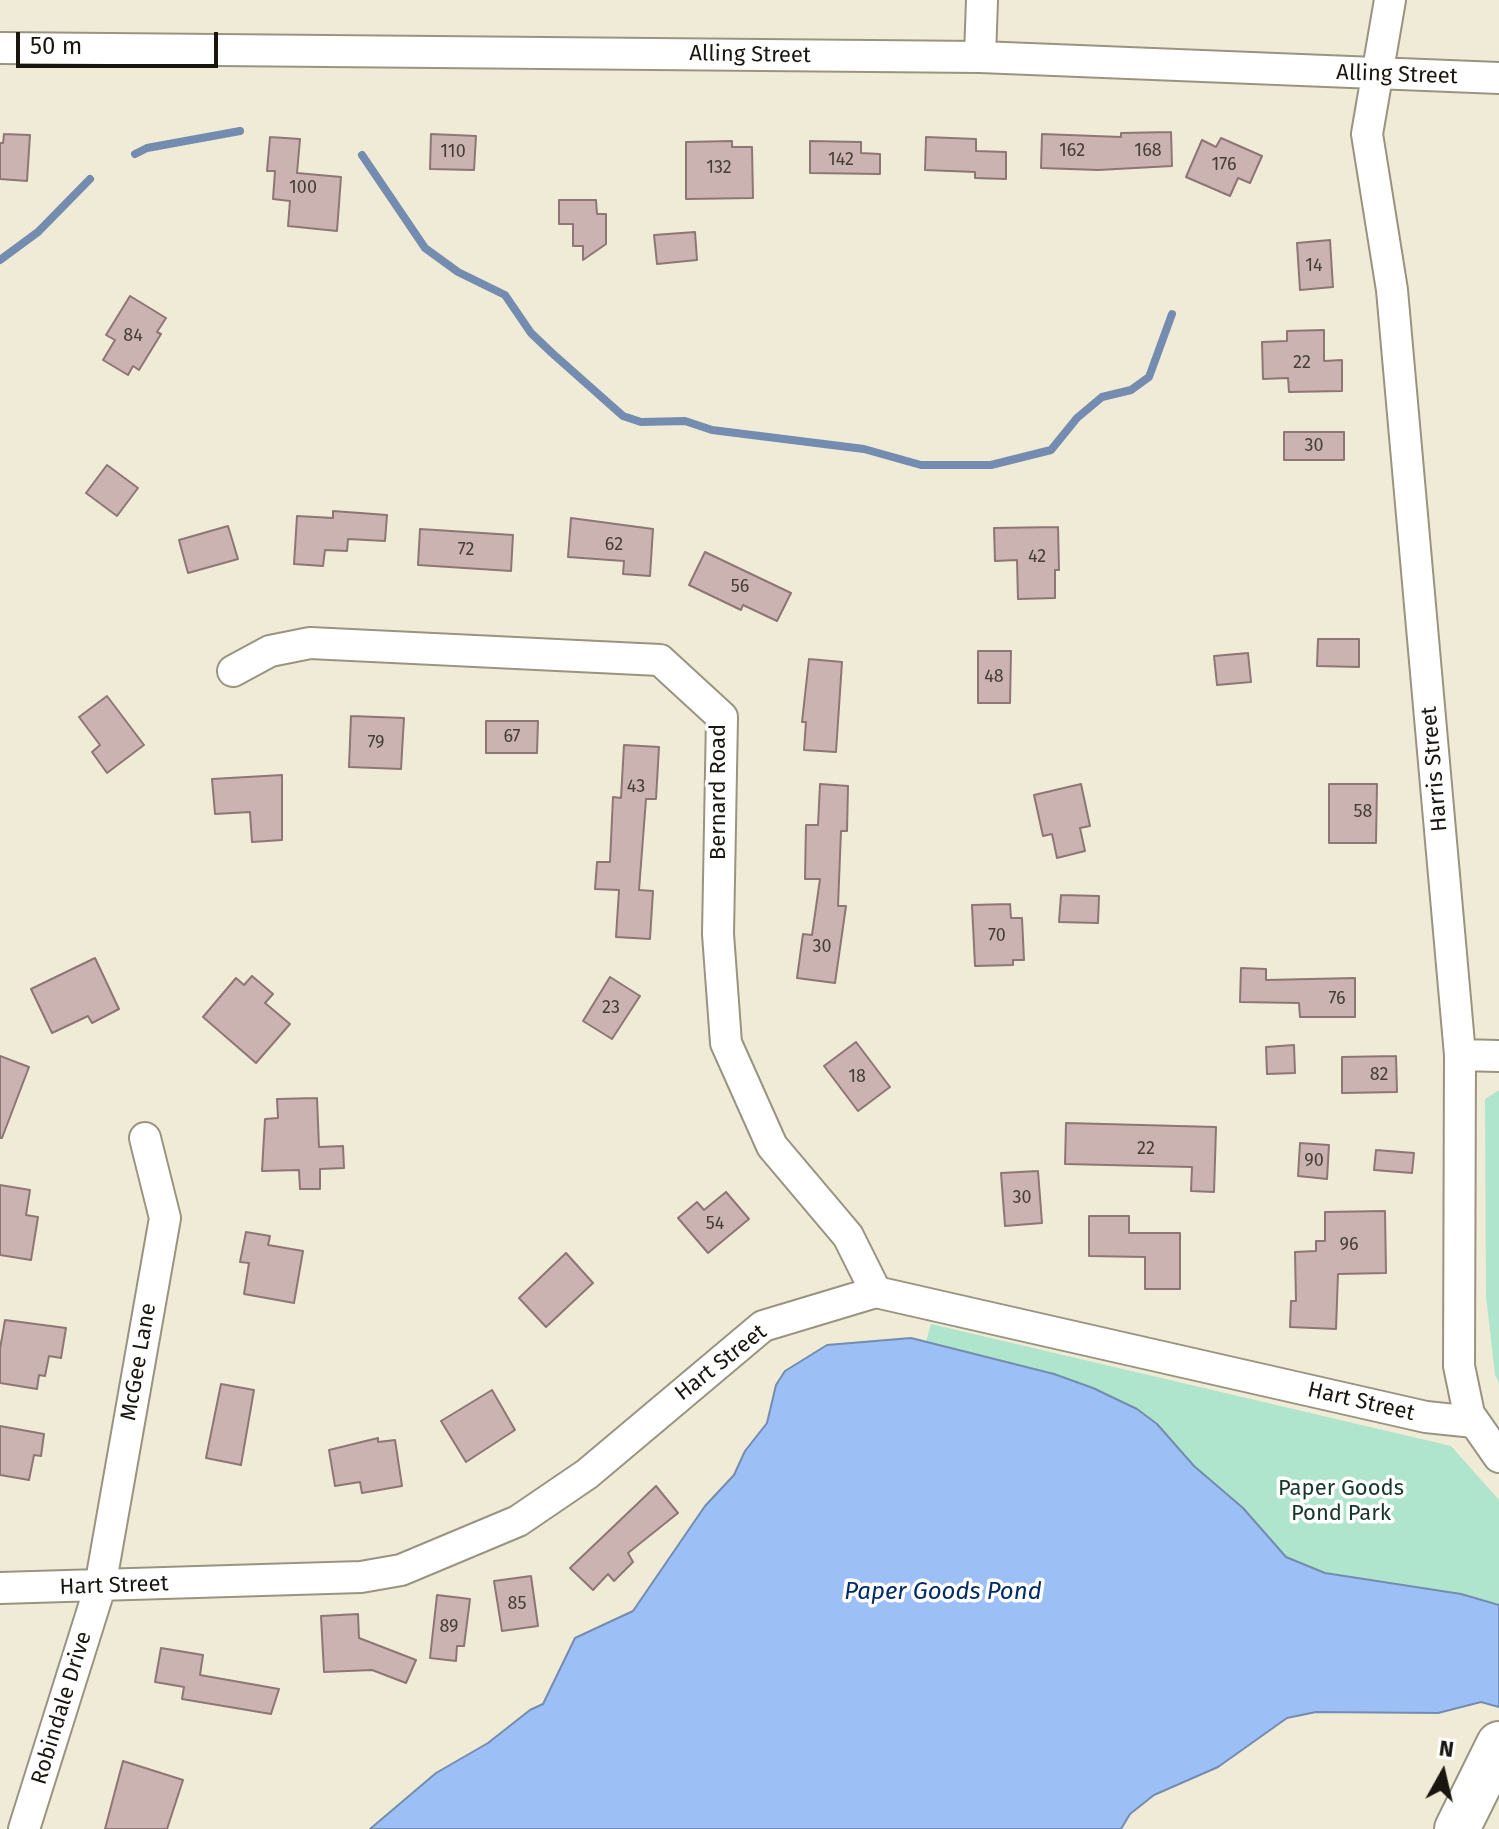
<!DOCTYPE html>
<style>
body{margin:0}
#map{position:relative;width:1499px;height:1829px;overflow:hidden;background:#f0ebd6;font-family:"Fira Sans",sans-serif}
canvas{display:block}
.north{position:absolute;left:1403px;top:1733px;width:80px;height:80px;-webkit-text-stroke:6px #fff;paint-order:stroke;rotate:8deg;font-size:22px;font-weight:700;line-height:32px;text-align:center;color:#18160f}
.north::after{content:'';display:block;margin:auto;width:28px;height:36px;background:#18160f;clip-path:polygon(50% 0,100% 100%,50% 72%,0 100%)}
.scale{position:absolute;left:16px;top:32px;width:202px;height:36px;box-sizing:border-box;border:4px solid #18160f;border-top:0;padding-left:10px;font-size:24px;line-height:28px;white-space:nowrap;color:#18160f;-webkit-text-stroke:6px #fff;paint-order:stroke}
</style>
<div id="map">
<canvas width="1499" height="1829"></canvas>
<div class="north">N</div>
<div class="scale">50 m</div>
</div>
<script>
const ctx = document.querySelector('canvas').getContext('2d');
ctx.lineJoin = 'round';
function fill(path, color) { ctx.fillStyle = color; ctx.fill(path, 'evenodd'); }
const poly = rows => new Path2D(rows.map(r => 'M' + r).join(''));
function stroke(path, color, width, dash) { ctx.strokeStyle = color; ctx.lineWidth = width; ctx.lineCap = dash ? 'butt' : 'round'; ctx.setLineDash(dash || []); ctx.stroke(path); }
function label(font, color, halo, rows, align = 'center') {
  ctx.font = font + ' "Fira Sans",sans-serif'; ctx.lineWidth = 7; ctx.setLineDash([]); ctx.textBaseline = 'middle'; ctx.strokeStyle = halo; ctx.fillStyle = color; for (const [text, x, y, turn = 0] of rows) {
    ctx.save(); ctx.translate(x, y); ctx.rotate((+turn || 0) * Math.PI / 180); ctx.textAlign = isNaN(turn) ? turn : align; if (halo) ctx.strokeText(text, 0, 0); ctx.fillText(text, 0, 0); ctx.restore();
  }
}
fill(poly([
 [1499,1090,1499,1383,1495,1375,1486,1296,1485,1099],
 [931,1324,1451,1446,1499,1500,1499,1610,1304,1575,1146,1418,926,1342]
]), '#afe5cc');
const water = poly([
 [911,1338,1054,1374,1093,1388,1137,1409,1157,1424,1194,1466,1243,1508,1286,1557,1325,1573,1461,1594,1499,1605,1499,1707,1481,1702,1438,1713,1316,1712,1287,1718,1218,1767,1154,1795,1130,1814,1121,1829,370,1829,436,1773,488,1743,530,1710,543,1704,575,1638,633,1611,705,1506,734,1475,745,1451,767,1423,776,1385,785,1371,827,1345,911,1338]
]);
fill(water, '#9cbff5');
stroke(water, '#748cb0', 2);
stroke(poly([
 [135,154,147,148,240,131],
 [362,155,425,248,458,272,505,295,531,333,552,353,623,416,641,422,685,421,712,430,864,449,921,465,991,465,1051,450,1077,418,1102,397,1131,390,1149,377,1172,314],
 [0,260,38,232,90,179]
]), '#748cb0', 8);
const building = poly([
 [1171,132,1172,166,1098,170,1041,168,1042,134,1121,137,1121,133,1171,132],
 [4,134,30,135,27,181,0,179,0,143,3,143,4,134],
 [431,134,476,136,474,170,430,169,431,134],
 [270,137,300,139,297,173,341,177,337,231,288,226,290,201,273,199,275,171,267,171,270,137],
 [926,137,976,139,976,151,1006,152,1006,179,975,178,975,172,925,170,926,137],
 [1221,138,1262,156,1250,183,1238,178,1230,196,1186,177,1202,140,1216,147,1221,138],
 [732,141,732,147,752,147,753,198,686,199,686,142,732,141],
 [810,141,861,142,861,153,880,154,880,174,810,173,810,141],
 [559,200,596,200,597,214,606,214,606,244,583,260,583,246,573,246,573,224,559,224,559,200],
 [695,232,697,260,657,264,654,235,695,232],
 [1330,240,1333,287,1300,290,1297,243,1330,240],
 [130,296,166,318,157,332,161,334,139,370,133,366,128,375,103,360,115,340,106,335,130,296],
 [1324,330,1324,361,1342,360,1342,391,1289,392,1288,378,1263,379,1262,342,1287,341,1287,331,1324,330],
 [1284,432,1344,432,1344,460,1284,460,1284,432],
 [107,465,138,488,117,516,86,493,107,465],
 [333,511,387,515,385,541,348,539,347,551,325,550,323,566,294,564,297,516,333,518,333,511],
 [571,518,653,529,650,576,623,574,624,561,568,557,571,518],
 [228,526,238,559,188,573,179,540,228,526],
 [1058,527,1059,570,1055,570,1055,598,1018,599,1017,560,995,561,994,528,1058,527],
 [420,529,513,535,511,571,418,565,420,529],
 [705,552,791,593,777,621,743,605,741,610,689,585,705,552],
 [1318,639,1359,639,1359,667,1317,666,1318,639],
 [978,651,1011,651,1010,703,978,703,978,651],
 [1248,653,1251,682,1217,685,1214,656,1248,653],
 [809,659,842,662,836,752,804,750,806,722,802,722,809,659],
 [107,696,144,745,107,773,92,752,100,745,79,717,107,696],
 [351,716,404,718,401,769,349,767,351,716],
 [486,721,538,721,537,753,486,753,486,721],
 [624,745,659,747,656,799,646,799,639,890,653,891,650,939,616,937,619,890,595,889,597,862,610,862,613,797,621,798,624,745],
 [282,775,282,840,252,842,250,812,215,814,212,779,282,775],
 [820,784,848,786,847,831,841,831,838,906,846,906,835,983,797,978,803,934,812,935,820,879,805,879,806,825,818,825,820,784],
 [1081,784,1090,826,1080,828,1085,851,1057,858,1052,834,1043,836,1034,795,1081,784],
 [1329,784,1377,784,1376,843,1329,843,1329,784],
 [1061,895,1099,896,1098,923,1059,922,1061,895],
 [1010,904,1011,918,1022,918,1024,960,1013,960,1013,965,975,966,972,905,1010,904],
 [95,958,119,1009,92,1023,88,1016,52,1033,31,989,95,958],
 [1241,968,1266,969,1266,980,1355,978,1355,1017,1300,1017,1299,1003,1240,1002,1241,968],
 [252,976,273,994,265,1003,290,1024,256,1063,203,1017,236,978,244,985,252,976],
 [610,977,640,996,612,1039,583,1021,610,977],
 [856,1042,890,1087,858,1111,824,1066,856,1042],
 [1294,1045,1295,1073,1267,1074,1266,1047,1294,1045],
 [0,1056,29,1067,2,1138,0,1138,0,1056],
 [1396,1056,1397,1092,1342,1093,1342,1057,1396,1056],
 [317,1098,319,1147,343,1146,344,1168,320,1169,320,1189,300,1189,299,1170,262,1171,265,1119,278,1118,277,1099,317,1098],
 [1066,1123,1216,1127,1214,1192,1191,1191,1192,1167,1065,1164,1066,1123],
 [1300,1143,1329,1145,1327,1179,1298,1176,1300,1143],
 [1376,1150,1414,1153,1412,1173,1374,1170,1376,1150],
 [1038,1171,1042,1223,1005,1226,1001,1173,1038,1171],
 [0,1185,30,1190,26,1215,38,1217,31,1260,0,1255,0,1185],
 [726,1192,749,1219,708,1253,678,1218,697,1202,704,1210,726,1192],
 [1385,1211,1386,1273,1338,1274,1336,1329,1290,1327,1291,1301,1296,1301,1295,1252,1316,1251,1316,1241,1325,1241,1325,1212,1385,1211],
 [1089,1216,1129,1216,1129,1233,1180,1233,1180,1289,1145,1289,1145,1257,1089,1256,1089,1216],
 [246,1232,270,1236,268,1245,303,1251,294,1303,244,1294,249,1263,240,1262,246,1232],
 [566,1253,593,1283,546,1327,519,1298,566,1253],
 [5,1320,66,1328,61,1358,49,1356,45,1376,39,1375,37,1389,0,1383,0,1349,5,1320],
 [221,1384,254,1390,241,1465,206,1458,221,1384],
 [492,1390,515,1430,466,1462,441,1421,492,1390],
 [0,1426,44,1434,41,1456,34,1455,29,1480,0,1475,0,1426],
 [378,1438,378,1442,395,1440,402,1486,362,1493,360,1482,335,1486,329,1450,378,1438],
 [656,1486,678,1513,628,1553,633,1562,614,1581,608,1574,593,1590,570,1568,656,1486],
 [531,1576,538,1626,502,1631,494,1581,531,1576],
 [437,1595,470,1599,464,1646,457,1646,456,1661,430,1658,437,1595],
 [358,1614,359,1638,416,1660,406,1683,372,1670,324,1672,321,1616,358,1614],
 [161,1648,203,1655,200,1675,279,1689,271,1714,182,1699,184,1687,155,1682,161,1648],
 [123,1761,183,1780,167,1829,105,1829,123,1761]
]);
fill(building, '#cbb3b1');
stroke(building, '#8d7675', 2);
const street = poly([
 [1390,0,1367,134,1392,290,1460,1055,1459,1366,1469,1414,1499,1457],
 [0,48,980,57,1499,78],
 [980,57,982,0],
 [233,671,270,651,310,643,660,660,722,717,718,934,726,1043,772,1146,848,1236,876,1292],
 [1460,1055,1499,1056],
 [0,1588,361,1577,401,1570,518,1521,587,1474,763,1326,876,1292,1426,1417,1474,1422],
 [24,1829,100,1587,165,1218,145,1138]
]);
const primary = poly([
 [1457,1829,1499,1744]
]);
stroke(street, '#999481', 34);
stroke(primary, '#999481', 48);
stroke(street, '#fff', 30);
stroke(primary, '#fff', 44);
label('18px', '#453d38', null, [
 ["162",1072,151],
 ["168",1148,151],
 ["110",453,152],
 ["142",841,160],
 ["176",1224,165],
 ["132",719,168],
 ["100",303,188],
 ["14",1314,266],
 ["84",133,336],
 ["22",1302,363],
 ["30",1314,446],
 ["62",614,545],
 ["72",466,550],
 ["42",1037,557],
 ["56",740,587],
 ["48",994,677],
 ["67",512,737],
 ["79",376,743],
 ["43",636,787],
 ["58",1363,812],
 ["70",997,936],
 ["30",822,947],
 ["76",1337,999],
 ["23",611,1008],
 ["82",1379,1075],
 ["18",857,1077],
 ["22",1146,1149],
 ["90",1314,1161],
 ["30",1022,1198],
 ["54",715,1224],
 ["96",1349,1245],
 ["85",517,1604],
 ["89",449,1627]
]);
label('22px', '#18160f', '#fff', [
 ["Alling Street",750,55,1],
 ["Alling Street",1397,75,2],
 ["Harris Street",1435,769,-95],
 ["Bernard Road",719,792,-90],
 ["McGee Lane",139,1362,-80],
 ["Hart Street",721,1363,-38],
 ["Hart Street",1361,1402,13],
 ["Hart Street",114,1586,-2],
 ["Robindale Drive",62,1708,-73]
]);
label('22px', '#153729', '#fff', [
 ["Paper Goods",1341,1489],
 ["Pond Park",1341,1514]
]);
label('italic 24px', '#012b68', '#fff', [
 ["Paper Goods Pond",943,1592]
]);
</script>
